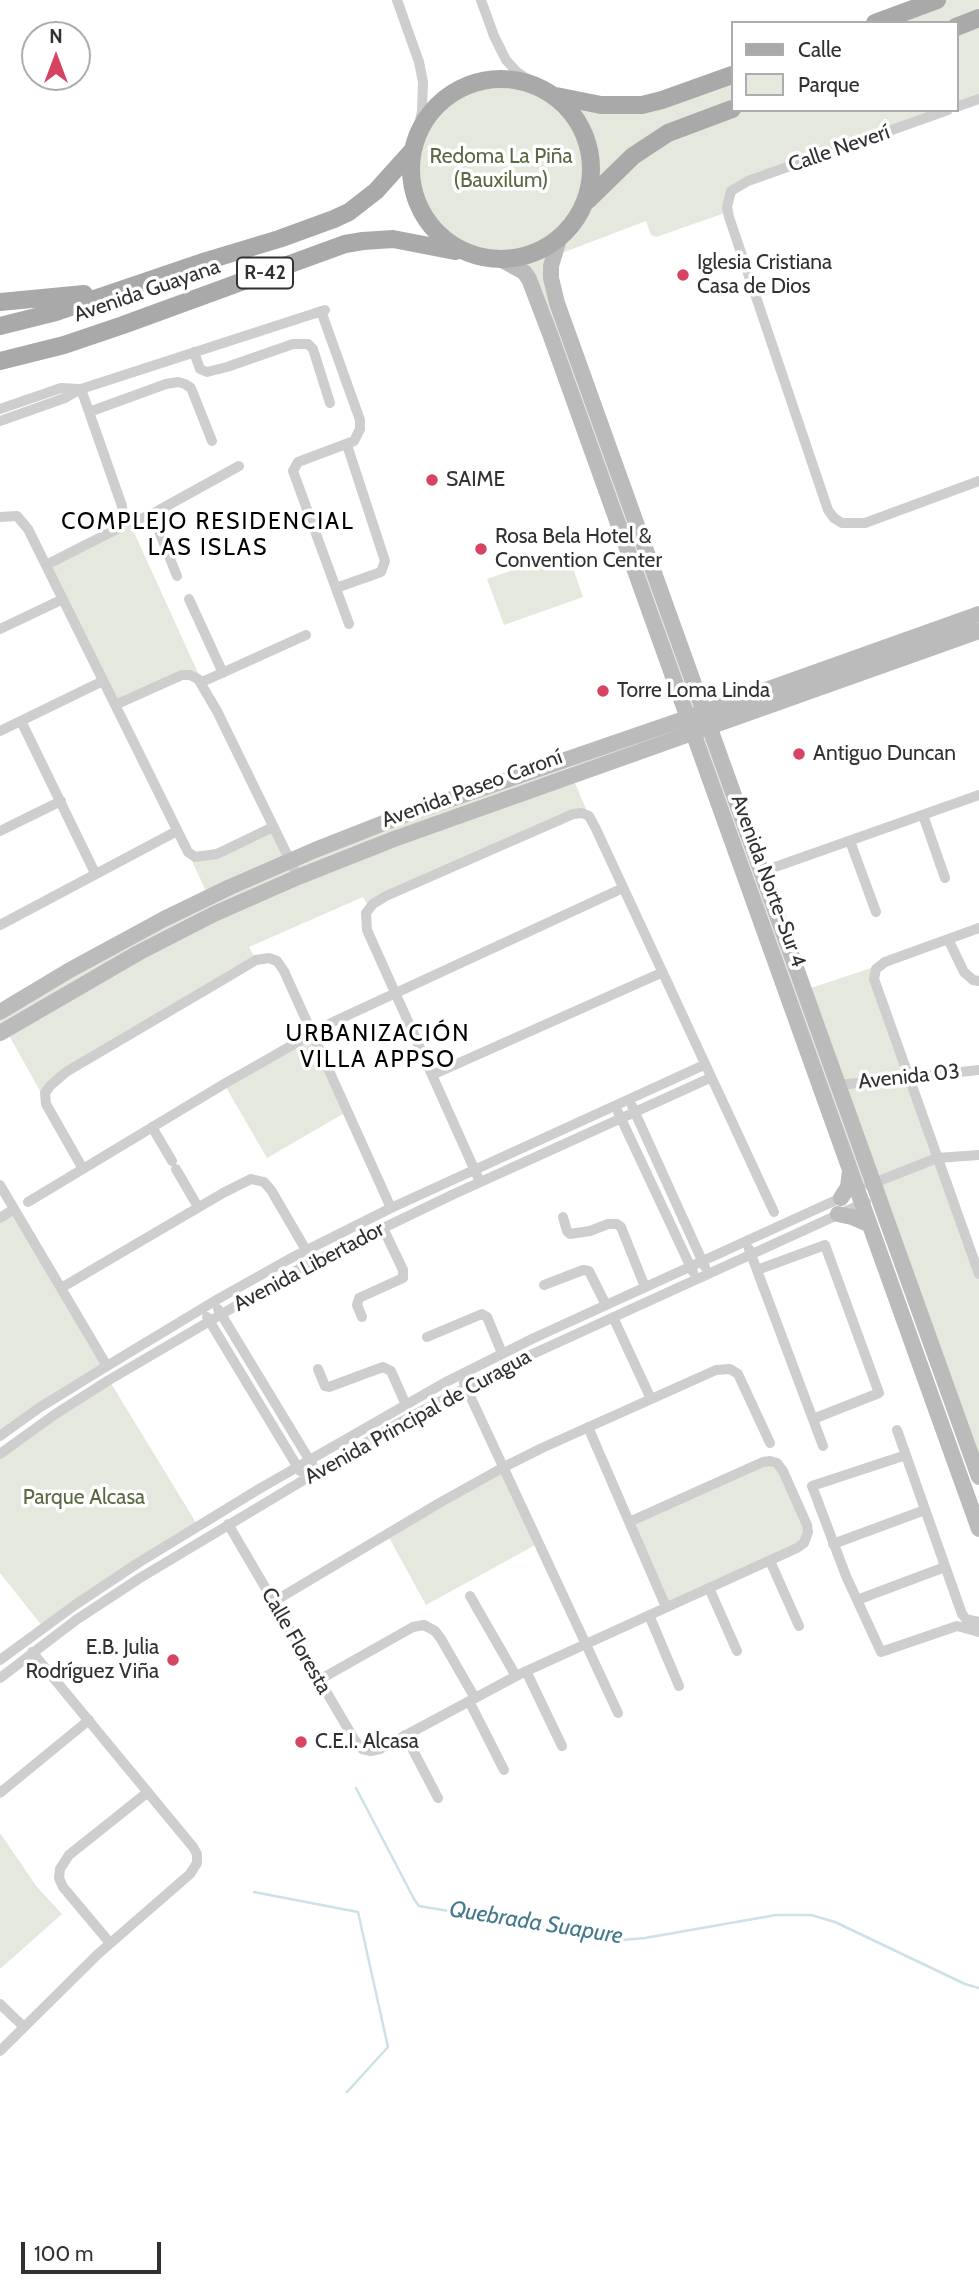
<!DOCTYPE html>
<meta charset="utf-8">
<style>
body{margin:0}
#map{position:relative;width:979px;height:2294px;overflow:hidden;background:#fff;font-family:Cabin,sans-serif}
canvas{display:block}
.legend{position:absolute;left:731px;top:21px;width:228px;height:91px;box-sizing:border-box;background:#fff;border:2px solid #adadad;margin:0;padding:9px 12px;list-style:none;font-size:21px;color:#313131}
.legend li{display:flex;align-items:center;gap:14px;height:35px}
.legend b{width:35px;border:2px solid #adadad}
.north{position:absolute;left:21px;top:21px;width:70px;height:70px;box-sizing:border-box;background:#fff;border:2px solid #adadad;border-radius:50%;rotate:0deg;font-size:19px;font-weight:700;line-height:28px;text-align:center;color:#313131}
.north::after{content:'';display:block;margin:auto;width:24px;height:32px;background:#d64461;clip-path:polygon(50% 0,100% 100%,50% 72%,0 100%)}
.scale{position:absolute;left:21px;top:2242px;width:140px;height:32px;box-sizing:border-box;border:4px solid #313131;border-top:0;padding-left:9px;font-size:21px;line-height:24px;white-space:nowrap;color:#313131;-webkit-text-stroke:5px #fff;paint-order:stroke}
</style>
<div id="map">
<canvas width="979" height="2294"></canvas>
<ul class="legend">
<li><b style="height:9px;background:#a9a9a9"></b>Calle</li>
<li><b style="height:19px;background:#e5e9dd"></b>Parque</li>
</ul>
<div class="north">N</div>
<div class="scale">100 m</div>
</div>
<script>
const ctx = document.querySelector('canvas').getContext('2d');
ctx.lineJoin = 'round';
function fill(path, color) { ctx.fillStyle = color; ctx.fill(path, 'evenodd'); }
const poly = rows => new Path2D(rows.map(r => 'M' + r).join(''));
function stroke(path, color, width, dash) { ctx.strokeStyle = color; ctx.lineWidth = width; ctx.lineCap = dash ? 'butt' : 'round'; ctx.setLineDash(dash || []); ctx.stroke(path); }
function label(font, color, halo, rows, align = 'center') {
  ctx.font = font + ' Cabin,sans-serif'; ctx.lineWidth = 7; ctx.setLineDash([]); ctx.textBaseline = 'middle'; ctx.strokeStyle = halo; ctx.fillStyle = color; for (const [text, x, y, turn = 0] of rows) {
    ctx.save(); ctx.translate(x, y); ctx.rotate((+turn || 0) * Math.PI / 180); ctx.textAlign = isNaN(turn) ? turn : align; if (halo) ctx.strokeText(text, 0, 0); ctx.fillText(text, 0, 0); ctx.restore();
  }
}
fill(poly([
 [937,0,979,0,979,98,956,106,956,23,875,23],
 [732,75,732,110,944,110,739,185,728,212,656,237,651,235,646,221,554,256,551,266,703,711,979,614,979,631,709,727,805,990,880,965,874,974,979,1274,979,1477,873,1184,858,1190,692,733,572,776,589,816,586,814,369,908,363,897,249,947,256,960,66,1072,45,1100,6,1030,0,1033,0,1012,208,896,188,852,195,857,273,827,290,860,687,718,529,279,502,260,471,255,451,244,440,236,432,228,418,206,413,193,411,166,416,138,427,117,449,96,469,85,483,81,495,79,523,82,562,94,621,106],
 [122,506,204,686,190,675,115,705,46,565,117,529],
 [567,551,583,597,504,625,487,579],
 [313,1033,348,1111,267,1158,224,1084],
 [14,1209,107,1366,0,1436,0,1218],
 [109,1380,198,1526,43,1627,0,1573,0,1454],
 [774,1462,807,1525,804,1543,666,1607,629,1522],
 [504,1467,539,1543,426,1605,387,1534],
 [0,1833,37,1887,62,1914,0,1969]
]), '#e5e9dd');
stroke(poly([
 [356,1788,414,1899,419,1906,623,1940,645,1938,776,1915,811,1915,835,1922,965,1984,979,1988],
 [254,1892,358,1912,388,2047,347,2092]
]), '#cce1e8', 2.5);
stroke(poly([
 [397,0,419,62,423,82,422,111,416,138],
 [481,0,494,36,506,60,516,71,537,86],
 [956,107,979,99],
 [948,110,748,181,731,191,727,207,729,217,828,510,834,518,842,523,865,523,979,481],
 [321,311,360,420,360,429,354,441,298,462,293,471,349,624],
 [194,352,200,369,207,372,227,367,293,344,308,344,313,349,330,403],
 [0,409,61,388,79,389],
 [89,412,166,384,178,382,185,384,191,388,212,441],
 [0,421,65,398,81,389,325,310],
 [152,514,177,576],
 [0,517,17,516,28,529,188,852,195,857,217,854,273,827],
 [123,522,140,519,152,514,239,466],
 [46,565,117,529,123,522,122,506,81,389],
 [336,588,381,572,385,561,347,445],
 [189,599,223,673],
 [0,629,63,599],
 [202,682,306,635],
 [115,705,182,675,190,675,198,679,217,711,298,877],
 [21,721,95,873],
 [0,731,103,681],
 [923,815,945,878],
 [0,831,61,801],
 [850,841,876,912],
 [761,872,979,795],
 [0,925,177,831],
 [979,928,885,962,876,969,874,979,979,1274],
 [948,939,964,972,973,980,979,981],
 [432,1075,661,973],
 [839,1085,979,1070],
 [632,1106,705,1267],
 [618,1112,693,1272],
 [152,1127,172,1161],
 [83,1169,46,1104,45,1093,50,1086,66,1072,231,975,256,960,269,958,277,961,284,971,391,1208],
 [176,1169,198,1207],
 [480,1182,367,930,366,913,373,904,386,896,573,814,582,813,589,816,596,829,774,1212],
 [0,1185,107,1366],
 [869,1185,937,1158,979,1155],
 [28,1202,224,1084,333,1022,623,888],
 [563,1217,567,1231,570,1234,590,1231,608,1224,617,1224,621,1227,645,1287],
 [0,1218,14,1209],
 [749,1249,823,1446],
 [757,1270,825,1245,879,1393,813,1419],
 [544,1285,583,1270,589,1271,606,1305],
 [61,1288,223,1193,251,1179,264,1182,271,1190,306,1250],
 [218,1309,313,1466],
 [207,1317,300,1471],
 [362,1317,357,1305,359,1298,403,1278,403,1270,383,1228],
 [613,1317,651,1399],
 [427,1337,482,1314,487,1317,502,1353],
 [318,1369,325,1386,329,1387,383,1367,391,1371,406,1405],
 [464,1383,618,1713],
 [588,1427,666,1607],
 [897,1430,962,1614,966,1619,979,1622],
 [0,1436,39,1408,107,1366,218,1299,293,1257,391,1208,704,1065],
 [0,1454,54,1415,109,1380,304,1266,454,1194,710,1078],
 [906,1455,812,1486,846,1576,881,1652,957,1626,979,1632],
 [228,1524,354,1739,362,1749,371,1751,380,1749,520,1674,797,1548,804,1543,808,1532,807,1525,783,1471,777,1463,770,1461,763,1462,629,1522],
 [833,1544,925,1510],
 [770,1561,799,1626],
 [709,1588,737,1651],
 [470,1596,516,1676],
 [857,1600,945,1567],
 [273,1602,441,1502,504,1467,542,1448,716,1370,730,1369,738,1374,770,1443],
 [649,1615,679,1686],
 [0,1660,75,1605,138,1563,259,1489,444,1383,534,1338,845,1196],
 [526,1671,562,1746],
 [0,1678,76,1620,140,1578,399,1423,513,1363,866,1202],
 [319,1680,413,1627,424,1625,435,1631,441,1639,475,1698],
 [469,1701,504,1770],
 [405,1735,438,1798],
 [0,1793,89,1720],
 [110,1943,63,1887,59,1878,60,1869,69,1855,148,1792],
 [0,2004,24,2027],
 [0,2051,98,1954,190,1874,197,1863,197,1854,193,1847,32,1652]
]), '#cecece', 10);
stroke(poly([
 [559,239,551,266,551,278,557,303,979,1477],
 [502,260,524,272,529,279,550,334,979,1529],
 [0,1012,70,970,164,919,230,887,315,850,399,817,687,718,979,614],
 [0,1033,138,953,214,914,298,877,394,839,979,631],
 [841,1198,848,1187,850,1171],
 [838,1214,852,1217,870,1225]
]), '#bbb', 16);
stroke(poly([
 [875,23,937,0],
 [956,27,979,18],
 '411 169a90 90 0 1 1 180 0a90 90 0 1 1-180 0Z',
 [556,96,601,105,642,105,662,100,732,75],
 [588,200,633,156,668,133,732,109],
 [0,302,84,294],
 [0,326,56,312,206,261,279,239,334,219,349,212,376,191,412,151],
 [0,361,64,345,123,325,345,244,363,241,393,239,455,251]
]), '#a9a9a9', 18);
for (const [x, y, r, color] of [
 [683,275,7,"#d64461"],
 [432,480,7,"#d64461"],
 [481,549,7,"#d64461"],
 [603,691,7,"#d64461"],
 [799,754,7,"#d64461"],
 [173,1660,7,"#d64461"],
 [301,1742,7,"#d64461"]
]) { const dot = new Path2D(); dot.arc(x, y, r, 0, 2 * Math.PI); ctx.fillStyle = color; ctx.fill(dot); stroke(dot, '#fff', 2.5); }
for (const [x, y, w] of [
 [265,273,56]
]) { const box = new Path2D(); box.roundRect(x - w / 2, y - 15.5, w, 31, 5); ctx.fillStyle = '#fff'; ctx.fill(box); stroke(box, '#313131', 2); }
label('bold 19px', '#313131', null, [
 ["R-42",265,273]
]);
label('21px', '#313131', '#fff', [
 ["Calle Neverí",839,149,-19],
 ["Avenida Guayana",147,291,-19],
 ["Avenida Paseo Caroní",472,789,-20],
 ["Avenida Norte-Sur 4",768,881,70],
 ["Avenida 03",909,1077,-6],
 ["Avenida Libertador",309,1267,-28],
 ["Avenida Principal de Curagua",418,1417,-29],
 ["Calle Floresta",296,1641,60]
]);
label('21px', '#596942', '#fff', [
 ["Redoma La Piña",501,157],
 ["(Bauxilum)",501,181],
 ["Parque Alcasa",84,1498]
]);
label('21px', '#313131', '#fff', [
 ["Iglesia Cristiana",697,263],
 ["Casa de Dios",697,287],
 ["SAIME",446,480],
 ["Rosa Bela Hotel &",495,537],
 ["Convention Center",495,561],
 ["Torre Loma Linda",617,691],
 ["Antiguo Duncan",813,754],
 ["E.B. Julia",159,1648,"right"],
 ["Rodríguez Viña",159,1672,"right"],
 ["C.E.I. Alcasa",315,1742]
], 'left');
ctx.letterSpacing = '2px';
label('23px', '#000', '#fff', [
 ["COMPLEJO RESIDENCIAL",208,522],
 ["LAS ISLAS",208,548],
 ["URBANIZACIÓN",378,1034],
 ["VILLA APPSO",378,1060]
]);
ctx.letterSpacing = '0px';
label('italic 23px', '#457a8c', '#fff', [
 ["Quebrada Suapure",536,1923,9]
]);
</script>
